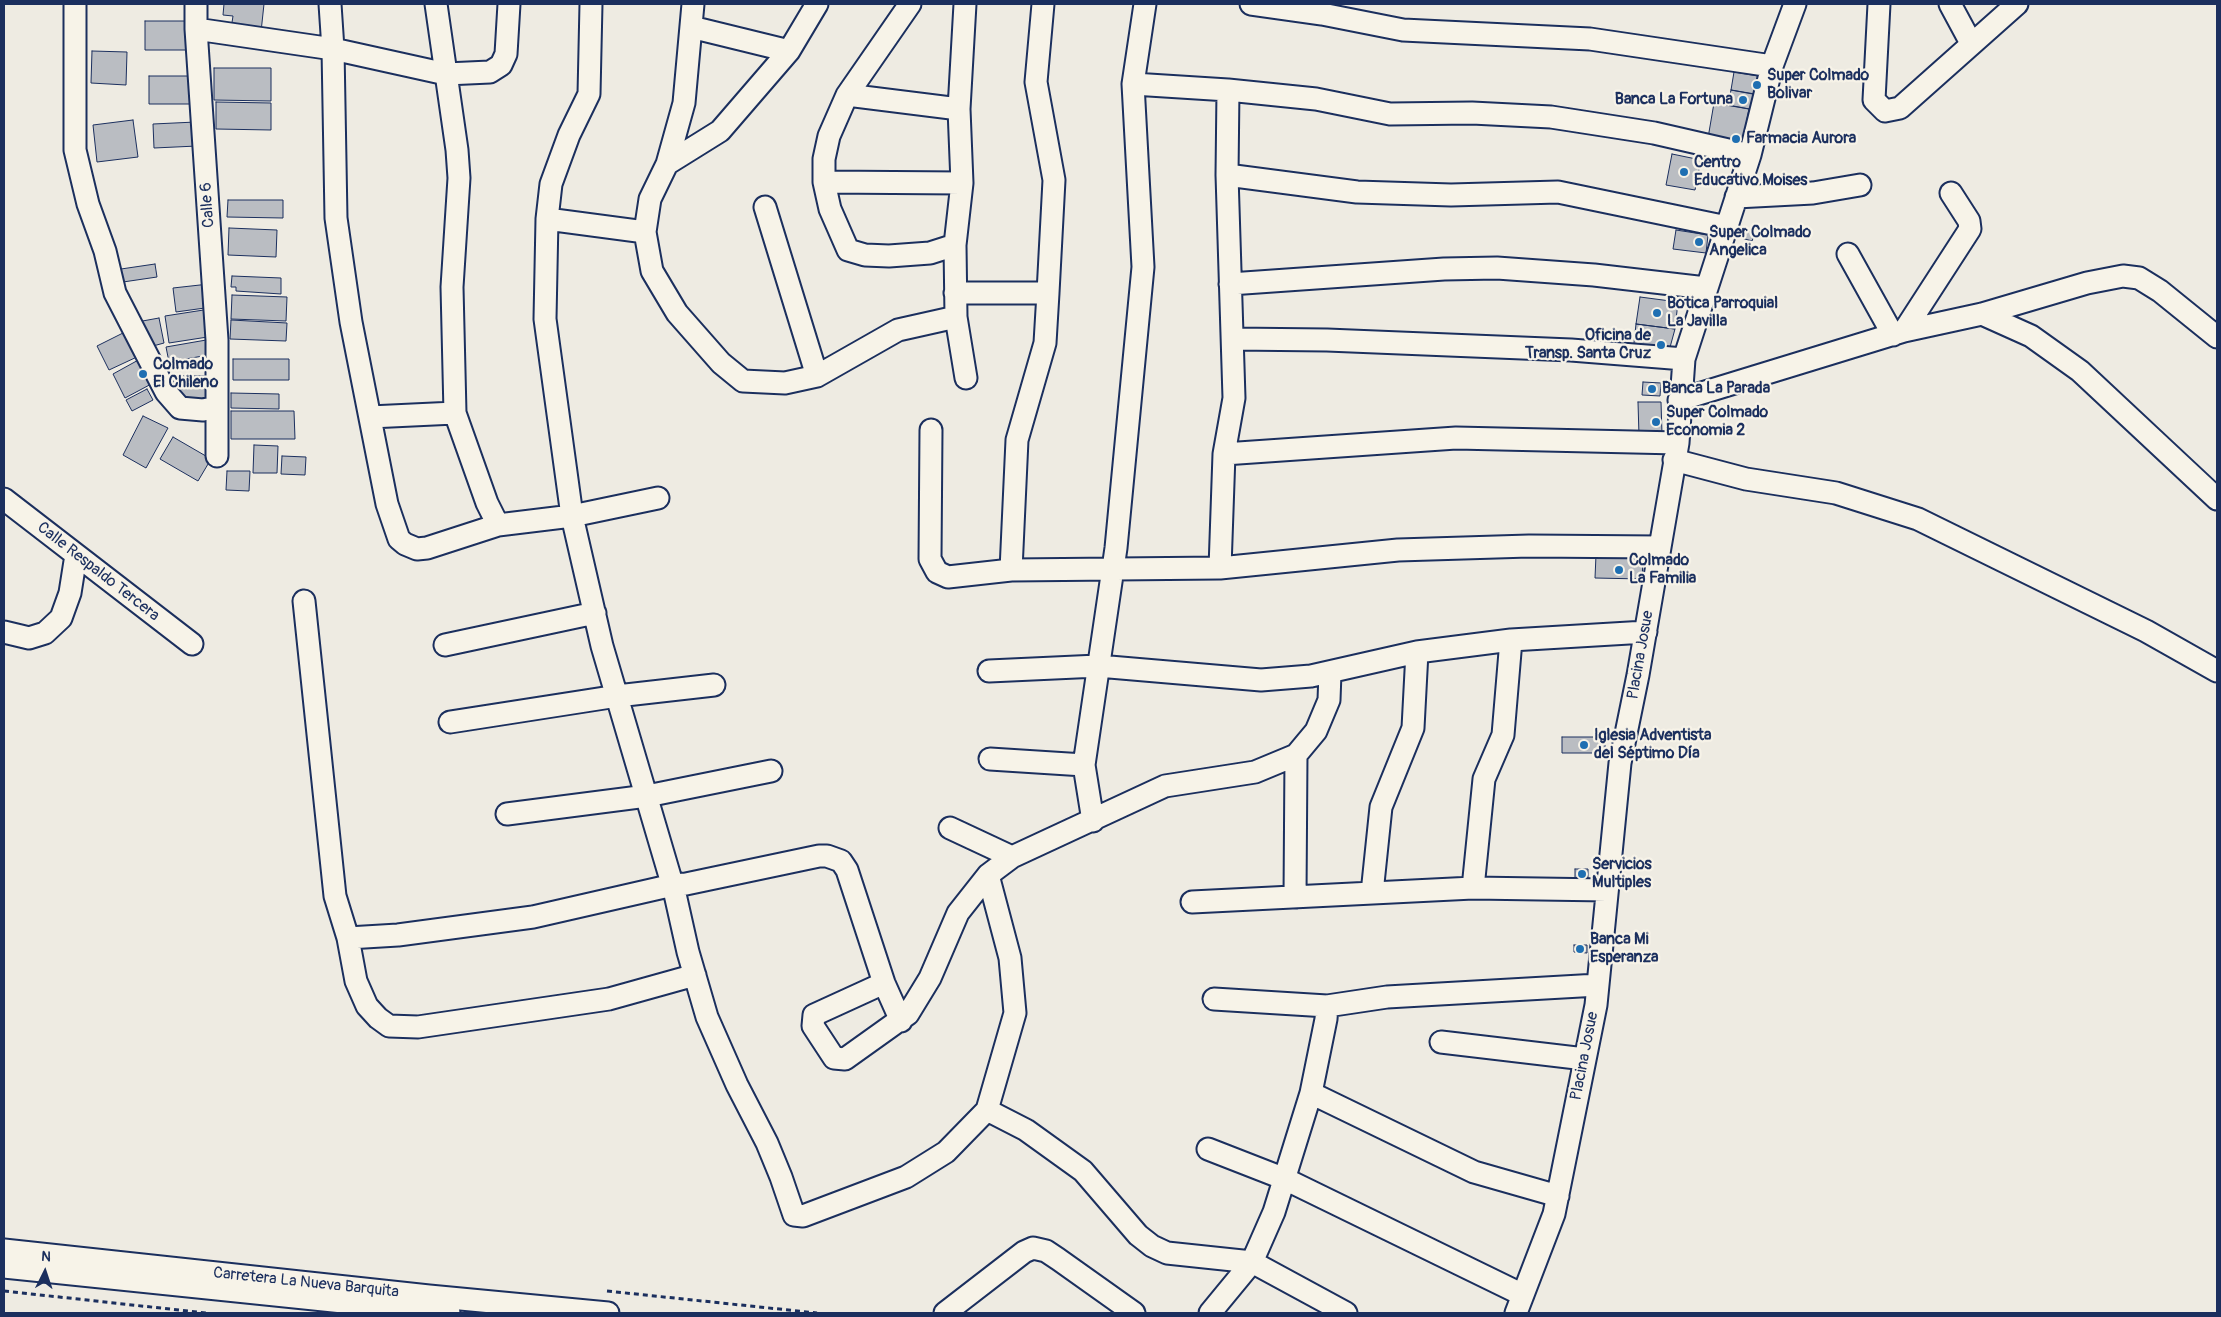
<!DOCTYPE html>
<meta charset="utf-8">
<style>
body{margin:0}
#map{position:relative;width:2221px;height:1317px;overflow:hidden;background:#eeebe2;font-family:Pangolin,sans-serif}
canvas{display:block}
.frame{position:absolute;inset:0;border:5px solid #1b2f5e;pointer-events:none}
.north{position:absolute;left:20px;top:1247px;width:50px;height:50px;-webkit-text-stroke:4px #f7f3e8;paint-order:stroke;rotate:4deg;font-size:14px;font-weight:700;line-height:20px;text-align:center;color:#1b2f5e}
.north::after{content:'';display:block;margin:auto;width:18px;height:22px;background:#1b2f5e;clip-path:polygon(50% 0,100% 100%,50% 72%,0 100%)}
</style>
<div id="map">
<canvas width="2221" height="1317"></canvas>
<div class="frame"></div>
<div class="north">N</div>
</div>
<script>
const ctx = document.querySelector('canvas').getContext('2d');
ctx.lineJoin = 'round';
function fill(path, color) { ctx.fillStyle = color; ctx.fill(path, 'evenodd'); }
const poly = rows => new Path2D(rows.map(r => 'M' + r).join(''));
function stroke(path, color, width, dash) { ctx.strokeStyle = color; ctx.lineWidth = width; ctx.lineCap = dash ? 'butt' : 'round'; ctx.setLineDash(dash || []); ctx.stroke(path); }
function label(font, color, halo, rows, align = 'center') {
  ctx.font = font + ' Pangolin,sans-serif'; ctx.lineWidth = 4.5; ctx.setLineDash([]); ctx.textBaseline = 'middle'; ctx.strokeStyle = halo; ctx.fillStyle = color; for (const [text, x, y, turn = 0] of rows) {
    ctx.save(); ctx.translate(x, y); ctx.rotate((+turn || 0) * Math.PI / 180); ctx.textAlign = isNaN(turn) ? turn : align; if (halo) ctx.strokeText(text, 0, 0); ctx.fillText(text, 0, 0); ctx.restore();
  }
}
const building = poly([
 [224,4,264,4,261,32,231,29,233,16,223,15,224,4],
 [145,21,190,21,190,50,145,50,145,21],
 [92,51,127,52,126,85,91,83,92,51],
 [214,68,271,68,271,101,214,100,214,68],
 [1734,72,1764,77,1761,95,1731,90,1734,72],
 [149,76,191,76,191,104,149,104,149,76],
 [1731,90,1758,95,1755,110,1728,105,1731,90],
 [216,102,271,103,271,130,216,129,216,102],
 [1714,103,1749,109,1742,145,1708,138,1714,103],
 [133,120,138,157,97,162,93,125,133,120],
 [196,122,197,146,154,148,153,124,196,122],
 [1672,154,1701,160,1695,190,1666,185,1672,154],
 [228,200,283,200,283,218,227,217,228,200],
 [229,228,277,230,276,257,228,255,229,228],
 [1740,228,1755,233,1752,241,1738,237,1740,228],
 [1676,230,1708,235,1706,253,1673,249,1676,230],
 [155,264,157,277,123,282,121,269,155,264],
 [232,276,281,278,281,294,236,291,236,287,231,287,232,276],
 [209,284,212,307,176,312,173,288,209,284],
 [232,295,287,297,286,321,231,319,232,295],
 [1640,297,1678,302,1675,329,1636,324,1640,297],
 [210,309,214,336,169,343,165,316,210,309],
 [159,318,164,343,153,346,137,322,159,318],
 [231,320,287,323,286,341,230,339,231,320],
 [1636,324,1675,329,1669,351,1633,352,1636,324],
 [127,331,139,356,109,370,97,346,127,331],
 [212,339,214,354,169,362,166,347,212,339],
 [142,358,155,382,125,398,113,374,142,358],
 [233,359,289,359,289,380,233,380,233,359],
 [179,376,207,376,207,400,178,400,179,376],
 [1643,382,1661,383,1660,396,1642,395,1643,382],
 [147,389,153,400,132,411,126,400,147,389],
 [231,393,279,394,279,409,231,408,231,393],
 [1638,402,1661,402,1662,434,1639,436,1638,402],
 [231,411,294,411,295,439,231,439,231,411],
 [143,416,168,428,146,468,123,455,143,416],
 [173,437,211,459,198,481,160,459,173,437],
 [254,445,278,446,277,473,253,473,254,445],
 [282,456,306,457,305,475,281,474,282,456],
 [227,471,250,471,249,491,226,490,227,471],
 [1596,555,1638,556,1643,561,1642,579,1595,578,1596,555],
 [1562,737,1605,737,1605,753,1562,753,1562,737],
 [1575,869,1588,869,1588,879,1575,879,1575,869],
 [1574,945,1587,945,1587,953,1574,952,1574,945]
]);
fill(building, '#babdc2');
stroke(building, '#1b2f5e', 1);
const minor = poly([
 [75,4,75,150,88,204,105,251,115,293,166,392,180,408,203,410,217,407],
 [196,4,196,29,217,340,217,456],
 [330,4,333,49,336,218,351,322,387,504,399,539,405,544,417,549,427,548,498,525],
 [436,4,457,150,459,178,452,287,455,413],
 [591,4,589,94,569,135,551,184,547,219,545,319,572,516,602,646,671,880,673,885,686,884,819,856,827,856,841,861,847,870,884,983,901,1021],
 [693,4,684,103,667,164,650,199,645,232,652,271,677,313,721,363,743,381,785,383,817,376,898,330,956,317],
 [910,4,847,95,829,136,824,159,824,182,830,209,848,250,865,255,889,256,930,253,955,245],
 [965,4,959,109,962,183,955,245,956,317,966,378],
 [1251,4,1322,14,1403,30,1590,39,1772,66],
 [1879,4,1874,100,1885,111,1900,108,2017,4],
 [1950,4,1971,43],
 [691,27,789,51],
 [196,29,333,49,446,74,490,72,501,65,506,54,509,4],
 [1133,84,1228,90,1316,99,1390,114,1472,113,1551,117,1654,133,1750,155],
 [847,95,959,109],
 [667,164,720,131,789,51,817,4],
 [1227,175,1357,192,1451,195,1558,192,1727,227],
 [824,182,962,183],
 [1736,197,1813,193,1860,185],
 [765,207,817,376],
 [547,219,645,232],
 [1848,254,1893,335],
 [1230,284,1444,269,1497,268,1594,275,1706,288],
 [955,293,1048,293],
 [1982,314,2031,336,2080,371,2217,499],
 [1904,331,1970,229,1969,221,1951,193],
 [1233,339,1327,340,1571,350,1684,359],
 [1679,400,1904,331,1982,314,2087,283,2123,276,2139,278,2160,291,2217,337],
 [370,417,455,413,487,503,498,525,572,516,658,498],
 [931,430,930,559,937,572,948,577,1011,570,1220,568,1398,550,1529,546,1660,547],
 [1224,454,1456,438,1678,443],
 [1674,460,1746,479,1836,493,1918,519,2146,631,2217,671],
 [4,499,192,644],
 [1220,568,1224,454,1234,398,1227,175,1228,90],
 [1011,570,1017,440,1045,343,1048,293,1054,180,1036,82,1043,4],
 [304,601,335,896,348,938,398,935,533,917,673,885,688,952,707,1017,737,1085,767,1143,781,1177,794,1215,803,1216,906,1177,946,1152,987,1110,1015,1013,1010,958,988,875],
 [4,632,29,638,45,633,61,618,70,593,76,555],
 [445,645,595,613],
 [989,671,1098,666,1261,680,1311,676,1417,652,1511,640,1646,632],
 [450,722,617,696,714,685],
 [990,759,1084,765],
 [507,814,647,796,771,771],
 [1093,821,1084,765,1116,548,1143,267,1133,84,1145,4],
 [950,828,1012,857],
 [1473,888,1484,779,1503,735,1511,640],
 [1372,893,1381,807,1413,728,1417,652],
 [1295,897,1296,755],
 [1192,902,1473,888,1607,890],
 [348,938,356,981,367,1006,378,1018,389,1026,418,1027,609,999,695,975],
 [884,983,814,1015,813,1026,834,1058,845,1059,908,1014,930,978,958,913,988,875,1012,857,1165,786,1255,772,1296,755,1316,731,1329,700,1330,673],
 [1214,999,1327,1006],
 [1441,1042,1585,1059],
 [1311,1093,1474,1172,1558,1196],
 [987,1110,1026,1130,1083,1171,1138,1235,1152,1246,1167,1253,1252,1262,1346,1313],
 [1208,1149,1285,1179,1523,1295],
 [4,1250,429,1296,608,1313],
 [4,1267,449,1313],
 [945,1313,1024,1252,1033,1248,1046,1251,1058,1259,1134,1313],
 [1210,1313,1252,1262,1274,1212,1311,1093,1326,1019,1327,1006,1387,997,1598,985],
 [1516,1313,1554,1214,1596,1005,1620,763,1638,675,1678,443,1684,359,1750,155,1772,66,1795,4]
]);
stroke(minor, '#1b2f5e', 25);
stroke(poly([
 [4,1291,206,1313],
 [607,1291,817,1313]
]), '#1b2f5e', 3, [5, 4]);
stroke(minor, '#f7f3e8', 21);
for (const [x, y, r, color] of [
 [1757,85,5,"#1f6fb2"],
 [1743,100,5,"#1f6fb2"],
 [1736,139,5,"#1f6fb2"],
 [1684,172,5,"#1f6fb2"],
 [1699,242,5,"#1f6fb2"],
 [1657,313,5,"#1f6fb2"],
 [1661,345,5,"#1f6fb2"],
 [143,374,5,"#1f6fb2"],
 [1652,389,5,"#1f6fb2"],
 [1656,422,5,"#1f6fb2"],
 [1619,570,5,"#1f6fb2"],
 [1584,745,5,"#1f6fb2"],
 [1582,874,5,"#1f6fb2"],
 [1580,949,5,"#1f6fb2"]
]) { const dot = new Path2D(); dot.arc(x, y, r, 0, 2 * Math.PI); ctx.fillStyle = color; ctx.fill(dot); stroke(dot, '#f7f3e8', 2); }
label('bold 16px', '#1b2f5e', '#f7f3e8', [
 ["Super Colmado",1767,76],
 ["Bolivar",1767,94],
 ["Banca La Fortuna",1733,100,"right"],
 ["Farmacia Aurora",1746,139],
 ["Centro",1694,163],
 ["Educativo Moises",1694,181],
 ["Super Colmado",1709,233],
 ["Angelica",1709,251],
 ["Botica Parroquial",1667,304],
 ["La Javilla",1667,322],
 ["Oficina de",1651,336,"right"],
 ["Transp. Santa Cruz",1651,354,"right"],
 ["Colmado",153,365],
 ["El Chileno",153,383],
 ["Banca La Parada",1662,389],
 ["Super Colmado",1666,413],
 ["Economia 2",1666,431],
 ["Colmado",1629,561],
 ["La Familia",1629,579],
 ["Iglesia Adventista",1594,736],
 ["del Séptimo Día",1594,754],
 ["Servicios",1592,865],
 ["Multiples",1592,883],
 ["Banca Mi",1590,940],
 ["Esperanza",1590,958]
], 'left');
label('16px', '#1b2f5e', '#f7f3e8', [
 ["Calle 6",208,205,-94],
 ["Calle Respaldo Tercera",98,572,38],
 ["Placina Josue",1641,655,-80],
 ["Placina Josue",1585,1056,-79],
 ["Carretera La Nueva Barquita",306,1283,6]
]);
</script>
